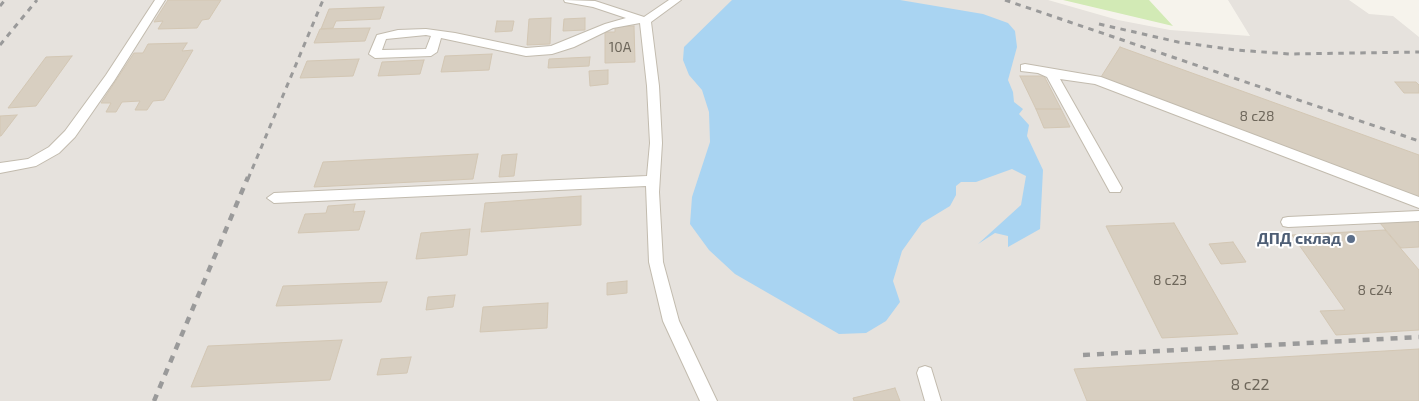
<!DOCTYPE html>
<meta charset="utf-8">
<style>
body{margin:0}
canvas{display:block;background:#f6f3ec}
</style>
<canvas width="1419" height="401"></canvas>
<script>
const ctx = document.querySelector('canvas').getContext('2d');
ctx.lineJoin = 'round';
function fill(path, color) { ctx.fillStyle = color; ctx.fill(path, 'evenodd'); }
const poly = rows => new Path2D(rows.map(r => 'M' + r).join(''));
function stroke(path, color, width, dash) { ctx.strokeStyle = color; ctx.lineWidth = width; ctx.lineCap = dash ? 'butt' : 'round'; ctx.setLineDash(dash || []); ctx.stroke(path); }
function label(font, color, halo, rows, align = 'center') {
  ctx.font = font + ' "Exo 2",sans-serif'; ctx.lineWidth = 4; ctx.setLineDash([]); ctx.textBaseline = 'middle'; ctx.strokeStyle = halo; ctx.fillStyle = color; for (const [text, x, y, turn = 0] of rows) {
    ctx.save(); ctx.translate(x, y); ctx.rotate((+turn || 0) * Math.PI / 180); ctx.textAlign = isNaN(turn) ? turn : align; if (halo) ctx.strokeText(text, 0, 0); ctx.fillText(text, 0, 0); ctx.restore();
  }
}
fill(poly([
 [0,0,1048,0,1118,20,1170,30,1250,36,1228,0,1349,0,1369,14,1393,16,1419,37,1419,401,0,401]
]), '#e6e2dd');
fill(poly([
 [1063,0,1149,0,1173,26]
]), '#d2eab5');
fill(poly([
 [732,0,900,0,983,14,1008,23,1015,31,1017,47,1008,80,1013,92,1014,102,1023,109,1019,114,1029,125,1027,136,1043,170,1040,229,1008,247,1008,236,995,233,978,244,1021,205,1026,176,1012,169,976,182,961,182,956,186,956,195,950,206,922,223,902,251,893,281,900,302,886,321,866,333,839,334,735,274,709,250,690,224,692,197,710,142,709,112,702,90,689,75,683,60,684,47]
]), '#a9d4f2');
const building = poly([
 [168,0,221,0,209,19,202,20,197,28,158,29,163,21,154,22,168,0],
 [384,7,380,19,336,21,333,28,321,29,329,9,384,7],
 [551,18,550,44,527,45,529,19,551,18],
 [585,18,585,30,563,31,564,19,585,18],
 [497,21,514,21,512,31,495,32,497,21],
 [634,26,635,62,605,63,605,32,615,32,615,27,634,26],
 [370,28,365,41,314,43,320,29,370,28],
 [187,43,182,51,193,50,164,100,153,101,147,110,135,110,140,101,122,102,116,112,106,112,111,103,101,103,134,53,143,53,148,44,187,43],
 [1120,47,1419,155,1419,198,1101,77,1120,47],
 [492,54,489,70,441,72,445,56,492,54],
 [72,56,36,106,8,108,46,57,72,56],
 [590,57,589,66,548,68,549,59,590,57],
 [359,59,353,76,300,78,307,61,359,59],
 [424,60,420,74,378,76,382,62,424,60],
 [608,70,608,84,590,86,589,71,608,70],
 [1020,76,1044,76,1061,109,1036,109,1020,76],
 [1395,82,1416,82,1419,85,1419,93,1404,93,1395,82],
 [1036,109,1061,109,1070,127,1044,128,1036,109],
 [17,115,1,136,0,136,0,116,17,115],
 [478,154,473,179,314,187,323,162,478,154],
 [517,154,514,176,499,177,502,155,517,154],
 [581,196,581,225,481,232,485,203,581,196],
 [355,204,353,212,365,211,359,230,298,233,305,214,326,213,328,206,355,204],
 [1419,221,1419,247,1401,248,1380,223,1419,221],
 [1174,223,1238,334,1162,338,1106,226,1174,223],
 [470,229,467,255,416,259,421,233,470,229],
 [1385,230,1419,270,1419,330,1336,335,1320,311,1345,310,1292,235,1385,230],
 [1233,242,1246,262,1221,264,1209,244,1233,242],
 [627,281,627,293,607,295,607,283,627,281],
 [387,282,381,302,276,306,283,286,387,282],
 [455,295,453,307,426,310,428,297,455,295],
 [548,303,547,328,480,332,483,307,548,303],
 [342,340,330,380,191,387,208,346,342,340],
 [1419,349,1419,401,1087,401,1074,369,1419,349],
 [411,357,407,373,377,375,381,359,411,357],
 [895,388,900,401,854,401,853,398,895,388]
]);
fill(building, '#d8cfc1');
stroke(building, '#d3c7b4', 1);
const minor = poly([
 [155,0,165,0,114,81,75,137,59,153,36,166,0,173,0,163,28,159,49,147,65,131,106,75,155,0],
 [564,0,595,1,644,17,669,0,681,0,651,22,659,86,662,143,659,192,663,262,679,321,717,401,700,401,663,321,649,262,646,186,274,203,267,198,274,193,647,176,650,143,647,86,640,23,613,28,574,47,552,54,526,56,441,38,437,52,431,56,375,58,369,54,377,35,398,30,426,29,455,33,526,48,551,46,605,24,626,18,593,7,565,2,564,0],
 [426,35,431,36,426,49,382,50,386,39,426,35],
 [1025,64,1101,77,1419,197,1419,208,1095,84,1060,79,1122,188,1120,192,1110,192,1047,77,1038,73,1021,71,1021,65,1025,64],
 [1419,211,1419,221,1288,227,1283,226,1281,222,1283,218,1288,217,1419,211],
 [925,366,931,368,941,401,925,401,917,373,919,368,925,366]
]);
stroke(minor, '#c2bbae', 2);
fill(minor, '#fff');
stroke(poly([
 [1005,0,1419,141],
 [0,6,5,0],
 [1099,24,1178,42,1236,50,1290,54,1419,52],
 [0,45,37,0],
 [248,179,323,0]
]), '#9a9a9a', 3, [5.5, 5.5]);
stroke(poly([
 [1083,355,1419,337],
 [154,401,248,177]
]), '#9a9a9a', 4.5, [7, 7]);
for (const [x, y, r, color] of [
 [1351,239,5,"#5c6f8a"]
]) { const dot = new Path2D(); dot.arc(x, y, r, 0, 2 * Math.PI); ctx.fillStyle = color; ctx.fill(dot); stroke(dot, '#fff', 2); }
label('14px', '#6e675b', null, [
 ["10А",620,47],
 ["8 с28",1257,116],
 ["8 с23",1170,280],
 ["8 с24",1375,290]
]);
label('bold 16px', '#4e5e75', '#fff', [
 ["ДПД склад",1341,239]
], 'right');
label('16px', '#6e675b', null, [
 ["8 с22",1250,385]
]);
</script>
